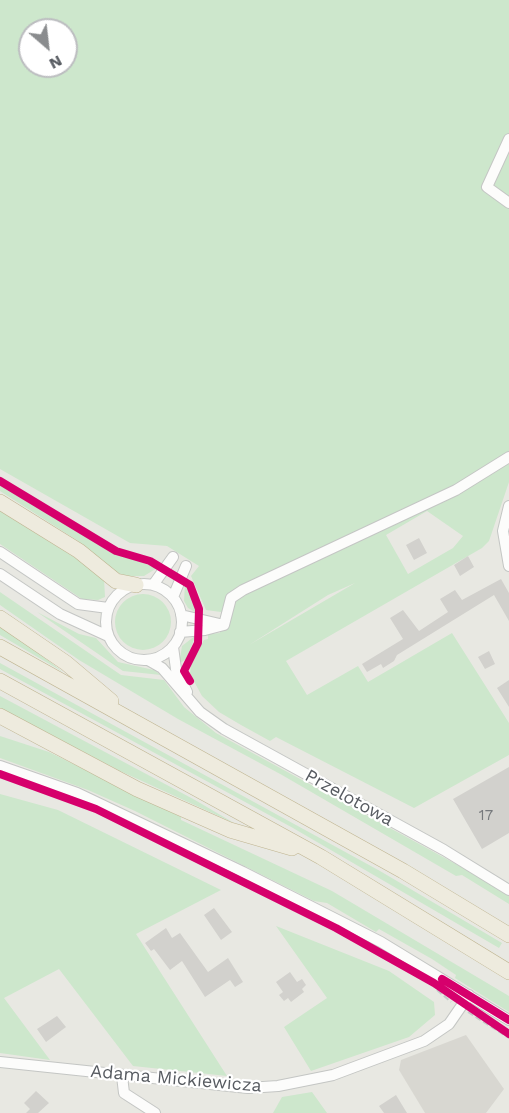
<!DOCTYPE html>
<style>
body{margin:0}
#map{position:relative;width:509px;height:1113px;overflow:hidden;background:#e8e8e2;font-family:"Work Sans",sans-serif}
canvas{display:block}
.north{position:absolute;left:18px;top:18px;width:60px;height:60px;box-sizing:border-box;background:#fff;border:2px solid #bcbdc0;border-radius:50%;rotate:152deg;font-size:16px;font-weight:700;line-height:24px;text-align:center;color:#575b61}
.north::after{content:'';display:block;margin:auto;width:21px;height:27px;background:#8a8c8e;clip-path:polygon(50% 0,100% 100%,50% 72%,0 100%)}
</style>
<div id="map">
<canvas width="509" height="1113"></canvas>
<div class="north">N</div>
</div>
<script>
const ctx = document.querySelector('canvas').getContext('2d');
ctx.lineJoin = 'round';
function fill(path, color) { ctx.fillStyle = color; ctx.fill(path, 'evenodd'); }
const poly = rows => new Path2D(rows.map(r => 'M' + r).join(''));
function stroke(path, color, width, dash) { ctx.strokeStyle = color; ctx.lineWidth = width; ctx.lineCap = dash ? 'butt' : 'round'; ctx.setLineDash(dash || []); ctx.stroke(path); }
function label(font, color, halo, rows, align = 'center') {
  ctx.font = font + ' "Work Sans",sans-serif'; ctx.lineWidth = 4.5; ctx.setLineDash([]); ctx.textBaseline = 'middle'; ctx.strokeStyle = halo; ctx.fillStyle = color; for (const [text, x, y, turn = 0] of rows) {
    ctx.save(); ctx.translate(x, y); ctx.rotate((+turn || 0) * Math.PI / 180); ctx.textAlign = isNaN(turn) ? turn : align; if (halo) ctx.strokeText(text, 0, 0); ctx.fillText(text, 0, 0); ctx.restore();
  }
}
fill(poly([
 [466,1035,504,1089,486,1113,425,1113,399,1070,401,1060]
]), '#d8d7d1');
fill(poly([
 [0,0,509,0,509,482,489,541,482,548,286,661,307,695,358,666,368,682,452,633,509,723,509,755,414,808,276,737,270,741,241,725,219,712,202,696,190,674,191,663,204,640,208,639,208,634,220,633,221,612,206,610,191,576,199,566,167,546,130,543,0,469],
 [30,30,66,30,66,66,30,66],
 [427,511,463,536,453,548,408,574,386,535],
 [355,583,249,645,328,595],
 [0,484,110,551,157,568,144,576,125,576,116,572,78,541,0,491],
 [0,511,90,567,104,579,105,597,98,600,82,599,0,544],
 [185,584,189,587,197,613,188,608,184,601],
 [0,592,121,675,164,680,184,707,216,733,465,869,509,896,509,904,462,875,456,876,282,775,178,719,79,660,0,605],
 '115 622a28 28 0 1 1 56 0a28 28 0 1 1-56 0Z',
 [37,612,79,634,96,638,118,662,154,670,161,675,123,671],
 [0,627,40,654,63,672,0,635],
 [196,635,186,659,179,664,182,646],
 [0,663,380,871,502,943,499,948,293,828,0,669],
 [0,696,195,800,234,823,120,771,0,708],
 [0,736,49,752,181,817,181,820,332,891,509,996,509,1012,455,978,456,975,432,959,379,929,376,932,327,903,314,901,135,811,88,790,0,758],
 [0,794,58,810,221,890,136,934,227,1076,133,1066,59,969,4,998,50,1060,0,1053],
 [276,926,389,971,434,1002,435,1015,409,1037,311,1071,284,1027,327,998],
 [312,1092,327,1113,273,1113,282,1097]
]), '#cde7cc');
fill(poly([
 [419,538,427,553,414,560,406,545],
 [468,556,474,567,460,576,454,565],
 [501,579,509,593,509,621,494,595,397,655,394,661,383,668,381,664,367,672,362,664,403,639,390,618,403,610,419,631,448,612,440,599,455,590,462,600],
 [489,651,495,664,485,669,478,657],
 [509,680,509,707,497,688],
 [509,767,509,833,482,849,453,799],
 [214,908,232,932,221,940,204,915],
 [166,928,172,938,180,933,208,972,228,958,243,982,235,987,230,980,205,997,182,961,170,970,154,949,151,951,145,943],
 [290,972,297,982,302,979,306,985,302,989,304,992,291,1002,288,998,284,1001,279,995,283,992,276,982],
 [57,1016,66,1027,46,1042,37,1029],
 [36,1091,49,1103,38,1113,26,1113,30,1109,24,1103],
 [396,1095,407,1113,384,1113,379,1106]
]), '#d2d1cd');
const minor = poly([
 [509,139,487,187,509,203],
 [509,506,503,531,509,566],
 [0,552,78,604,108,608],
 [0,574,60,614,108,636],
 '106 622a38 38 0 1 1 76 0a38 38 0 1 1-76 0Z',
 [153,585,173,557],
 [173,597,186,566],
 [181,615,224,625],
 [224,625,231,598,243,590,456,490,509,457],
 [180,632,205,630,224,625],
 [173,647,176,669,187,692],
 [148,660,162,668,200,712,224,729,444,850,509,890],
 [0,766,77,793,243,872,381,942,509,1020],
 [0,1062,248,1088,278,1086,333,1075,424,1041,449,1024,469,995],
 [122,1076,124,1093,155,1113]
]);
const highway = poly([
 [0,502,79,551,116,581,136,585],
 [0,618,66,663,111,701],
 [0,647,403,871,509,935],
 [0,681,321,857,509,972],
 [0,716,137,789,230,830,292,848]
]);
stroke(minor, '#c4c6c4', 12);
stroke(highway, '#bfb490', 16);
stroke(poly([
 [437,990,451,1002],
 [468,1012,509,1038]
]), '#c5cbc9', 2, [6, 3]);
stroke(minor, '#fcfcfb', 10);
stroke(highway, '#eeebde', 15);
stroke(poly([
 [0,481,116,551,150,561,190,585,199,609,198,643,184,671,190,681],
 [0,774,96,809,336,928,434,983,509,1034],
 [442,979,509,1020]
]), '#d6006c', 8);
label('15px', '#76797c', null, [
 ["17",486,816]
]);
label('18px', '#575b61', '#fff', [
 ["Przelotowa",349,798,29],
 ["Adama Mickiewicza",176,1079,5]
]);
</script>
